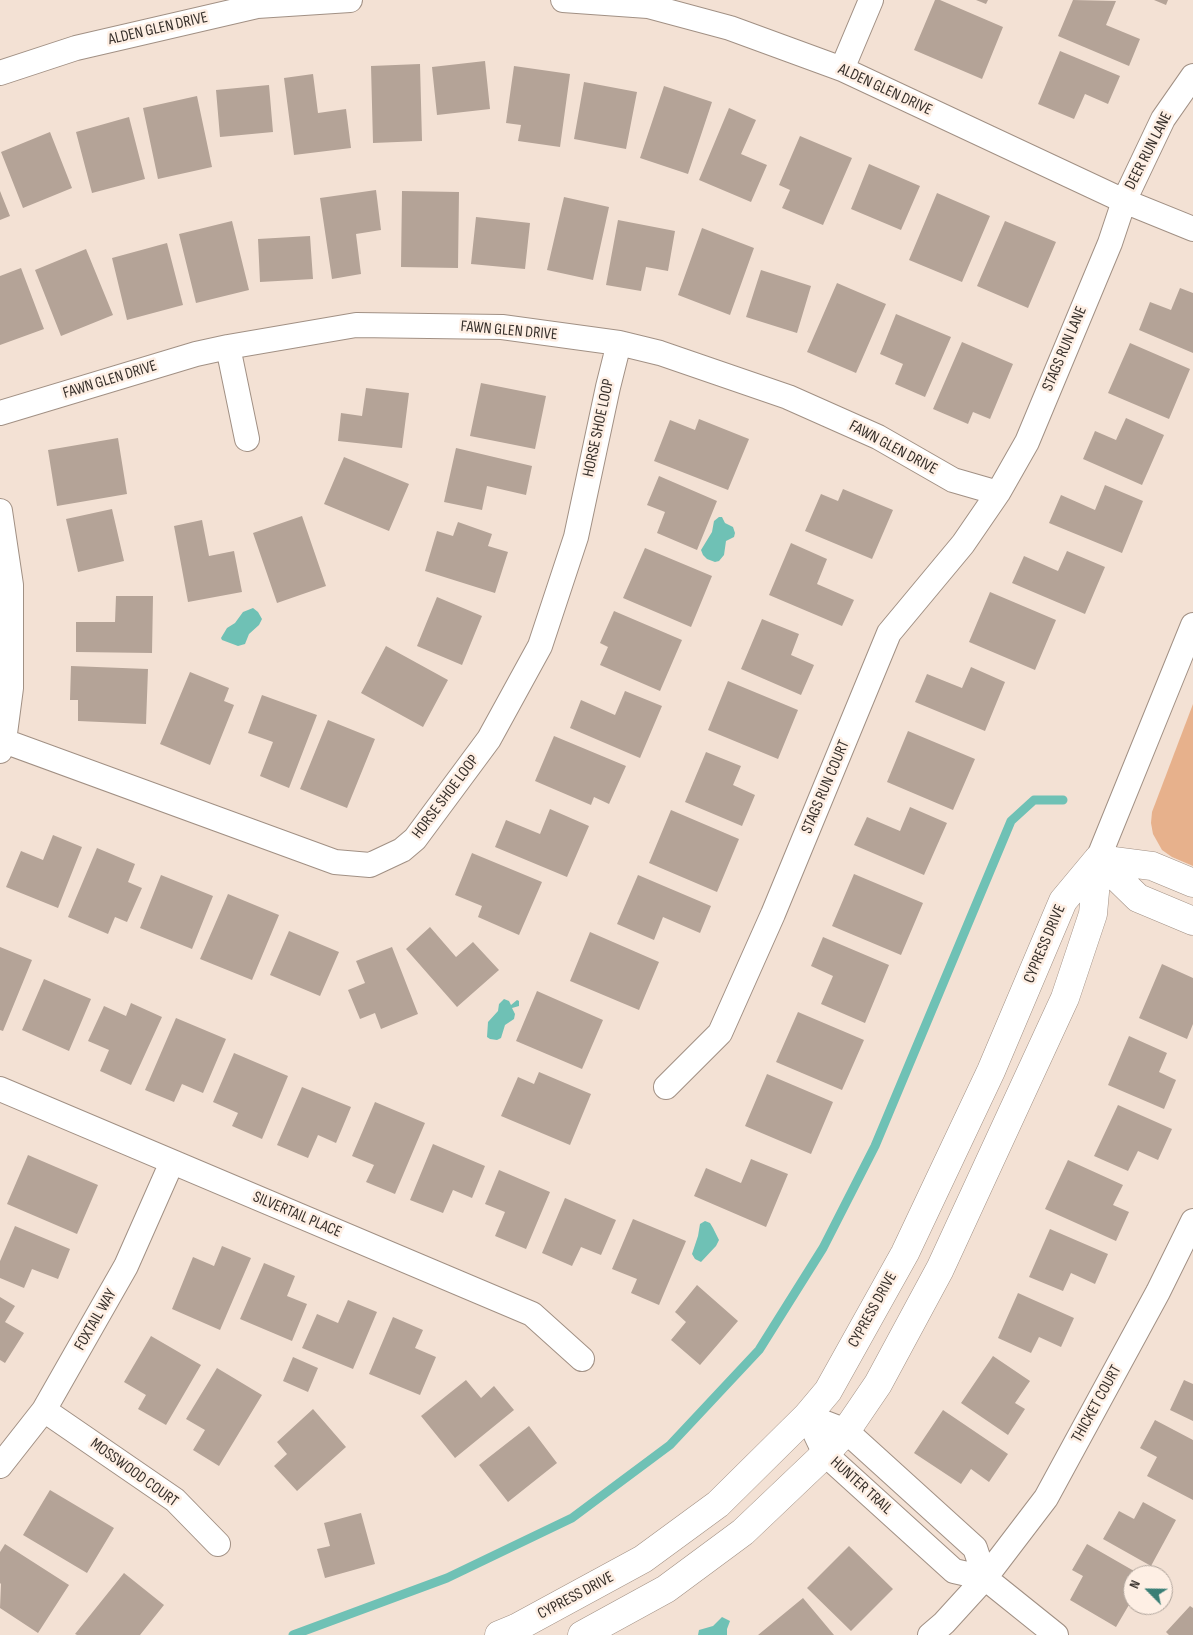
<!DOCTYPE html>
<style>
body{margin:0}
#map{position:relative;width:1193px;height:1635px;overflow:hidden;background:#f3e1d4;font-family:"Sofia Sans Condensed",sans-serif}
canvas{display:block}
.north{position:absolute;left:1123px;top:1565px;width:50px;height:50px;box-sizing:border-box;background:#feefe4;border:1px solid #aea39a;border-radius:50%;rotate:293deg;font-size:14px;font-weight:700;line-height:20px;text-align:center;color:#37302b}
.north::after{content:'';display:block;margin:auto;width:18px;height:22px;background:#3a7f76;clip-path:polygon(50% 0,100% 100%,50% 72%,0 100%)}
</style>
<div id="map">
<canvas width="1193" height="1635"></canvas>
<div class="north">N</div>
</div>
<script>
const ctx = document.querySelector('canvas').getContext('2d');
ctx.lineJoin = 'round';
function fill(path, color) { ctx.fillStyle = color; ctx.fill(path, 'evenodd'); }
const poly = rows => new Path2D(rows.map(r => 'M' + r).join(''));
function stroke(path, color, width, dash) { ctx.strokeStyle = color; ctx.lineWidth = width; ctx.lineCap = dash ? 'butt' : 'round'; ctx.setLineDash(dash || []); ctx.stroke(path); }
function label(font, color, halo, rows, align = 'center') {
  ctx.font = font + ' "Sofia Sans Condensed",sans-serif'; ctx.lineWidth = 5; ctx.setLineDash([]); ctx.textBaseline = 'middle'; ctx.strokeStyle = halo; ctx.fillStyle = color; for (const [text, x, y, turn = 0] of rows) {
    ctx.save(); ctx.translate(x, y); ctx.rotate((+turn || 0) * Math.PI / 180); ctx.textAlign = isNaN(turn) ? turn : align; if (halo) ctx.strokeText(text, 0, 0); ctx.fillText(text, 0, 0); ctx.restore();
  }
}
fill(poly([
 [1193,704,1193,866,1172,857,1162,850,1153,834,1151,823,1152,812]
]), '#e7b18c');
fill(poly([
 [719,517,722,517,725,523,733,527,735,533,734,537,726,541,724,555,719,561,715,562,707,559,703,555,701,550,712,532,714,521],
 [253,608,258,612,262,619,259,625,249,634,245,644,238,646,222,640,221,638,227,628,235,623,243,612],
 [504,999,509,1001,511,1005,517,1000,519,1001,519,1006,512,1008,515,1014,514,1019,505,1025,501,1038,497,1040,490,1039,487,1037,488,1022,498,1011,499,1004],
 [705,1221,710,1223,713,1228,719,1240,716,1246,701,1262,695,1259,692,1254,698,1236,700,1224],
 [722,1617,730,1621,727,1629,727,1635,698,1635,699,1630,713,1626]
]), '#6fc1b5');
stroke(poly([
 [293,1635,447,1578,572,1518,670,1445,759,1350,823,1248,875,1146,1011,821,1034,800,1063,800]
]), '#6fc1b5', 9);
fill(poly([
 [935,0,940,0,1003,27,982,79,914,50],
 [976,0,988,0,986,4],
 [1073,0,1116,1,1106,25,1140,39,1129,66,1058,36],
 [1154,0,1168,0,1166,5],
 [1060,51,1120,76,1108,104,1085,94,1074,119,1038,104],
 [485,61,490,109,437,115,432,67],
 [420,64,422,141,373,143,371,66],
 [514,66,570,74,560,147,518,141,521,125,506,123],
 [313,74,318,113,346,109,351,148,294,155,284,78],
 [584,82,637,92,626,149,574,139],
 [269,85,273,132,220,137,216,90],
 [664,86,712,102,688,174,640,158],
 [197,96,212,167,158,179,143,108],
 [729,108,756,120,741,154,767,165,751,202,699,180],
 [129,117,145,179,92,193,76,132],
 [50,132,72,188,23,208,1,152],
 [800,136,852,158,823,225,782,208,790,190,779,185],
 [869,164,920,186,901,230,851,209],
 [376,190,381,230,356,234,361,274,332,279,320,198],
 [0,191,10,216,0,220],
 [402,191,459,192,458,268,401,267],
 [937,193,990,216,962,282,909,260],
 [564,197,609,207,593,280,547,270],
 [476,217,530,223,525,269,471,264],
 [618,220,675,231,668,271,646,267,641,291,606,285],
 [232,221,249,290,196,303,179,234],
 [1005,221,1056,242,1028,308,977,286],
 [702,228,754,248,730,315,678,295],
 [310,236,313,279,260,282,258,239],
 [167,243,183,305,127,320,112,258],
 [86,249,113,315,61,336,35,270],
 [21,268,44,329,0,345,0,276],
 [761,270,811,286,797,333,746,317],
 [837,283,886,304,856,373,807,352],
 [1180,288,1193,293,1193,353,1139,330,1150,302,1171,310],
 [896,314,951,337,925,397,895,384,903,364,880,354],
 [962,342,1013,364,990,419,973,412,968,424,933,409],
 [1130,343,1190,369,1169,419,1108,393],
 [481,383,546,396,535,449,470,436],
 [366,388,409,393,402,448,338,441,341,413,362,416],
 [1126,418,1164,435,1142,485,1083,459,1095,431,1116,440],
 [699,419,749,439,728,490,654,461,670,420,695,430],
 [118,438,127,494,57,506,48,450],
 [456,448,532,466,526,495,487,486,482,510,444,502],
 [344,457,409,484,389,531,324,504],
 [659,476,717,501,697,550,657,533,665,512,647,505],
 [1105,485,1143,501,1122,553,1049,523,1061,495,1095,510],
 [843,489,893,510,872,559,805,531,821,494,838,501],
 [112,509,124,561,78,572,66,519],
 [302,516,326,586,277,603,253,533],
 [202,520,209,556,234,551,242,592,188,602,174,526],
 [458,522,492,534,488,546,508,552,495,593,425,571,437,531,453,536],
 [791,543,827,559,817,584,854,600,842,626,769,595],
 [645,548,712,576,691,627,623,598],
 [1067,551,1105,567,1085,614,1012,583,1024,556,1058,571],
 [990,592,1056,620,1035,670,969,642],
 [116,596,153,596,152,653,76,652,76,622,115,622],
 [437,597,482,616,462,665,417,646],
 [614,611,682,640,660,691,600,665,608,647,600,643],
 [762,619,799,634,791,655,814,665,801,695,741,669],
 [386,646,448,680,423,727,361,693],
 [71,666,148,669,146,724,78,721,78,700,70,700],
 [971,667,1005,682,985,731,915,702,927,674,962,688],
 [190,672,229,688,224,701,234,705,210,765,160,744],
 [728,681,798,710,778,759,708,730],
 [625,691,662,706,640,758,570,728,581,700,615,715],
 [262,695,317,715,289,788,260,776,273,742,248,733],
 [328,720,375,739,347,808,300,789],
 [908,731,975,759,953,810,887,782],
 [554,736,626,766,609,804,594,797,591,805,535,781],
 [706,752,741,766,733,785,755,795,742,826,685,802],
 [910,807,947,823,924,875,854,845,867,817,900,831],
 [550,809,589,826,567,877,495,847,506,820,540,834],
 [671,810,739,839,717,892,649,863],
 [53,835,82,847,58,908,6,887,21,851,43,860],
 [97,848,135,864,128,882,142,888,127,922,115,917,108,934,68,917],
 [472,853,542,882,519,935,478,917,482,906,455,895],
 [854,874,923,903,901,955,832,926],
 [161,875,213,896,192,949,140,928],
 [638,875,711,906,700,933,663,917,654,940,617,924],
 [228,894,279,915,252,980,200,959],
 [430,927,456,957,473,942,499,970,457,1007,406,949],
 [289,931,339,952,320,996,270,975],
 [590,932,659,962,639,1010,570,981],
 [823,937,889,965,865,1023,821,1004,833,976,811,966],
 [0,947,32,960,3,1031,0,1030],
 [392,947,418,1014,381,1029,375,1013,360,1019,348,990,365,983,356,961],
 [1162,964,1193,978,1193,1024,1187,1039,1139,1018],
 [44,979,91,999,69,1051,22,1030],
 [537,991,603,1020,582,1069,516,1041],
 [131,1003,162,1017,131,1085,100,1071,109,1050,88,1041,104,1006,126,1016],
 [798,1012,864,1040,842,1090,776,1062],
 [176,1018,226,1039,203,1093,182,1084,174,1102,145,1090],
 [1129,1036,1167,1053,1159,1072,1176,1080,1164,1109,1108,1085],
 [234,1053,288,1076,262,1139,232,1126,238,1113,213,1102],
 [539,1072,591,1094,570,1145,501,1116,518,1077,534,1084],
 [767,1074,833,1102,811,1154,745,1126],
 [302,1087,351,1107,336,1143,318,1135,308,1158,277,1145],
 [375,1102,425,1123,395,1194,366,1182,374,1165,352,1156],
 [1118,1105,1172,1129,1158,1160,1138,1151,1128,1171,1094,1156],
 [433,1144,485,1166,472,1198,453,1190,443,1213,410,1200],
 [28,1155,98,1185,77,1234,7,1204],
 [751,1159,788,1174,766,1227,694,1196,706,1168,741,1183],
 [1068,1160,1123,1185,1113,1205,1129,1212,1116,1241,1045,1209],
 [499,1170,550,1192,526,1249,495,1236,505,1212,485,1204],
 [565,1198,616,1220,601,1255,581,1247,572,1266,542,1253],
 [633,1219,686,1241,659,1305,631,1293,637,1279,612,1269],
 [15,1226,70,1249,58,1279,32,1269,24,1288,0,1278,0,1261],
 [1050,1229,1108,1254,1095,1284,1071,1273,1063,1291,1029,1277],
 [222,1246,251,1258,220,1330,172,1309,193,1257,214,1266],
 [264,1263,295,1276,287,1296,307,1304,292,1341,240,1319],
 [697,1285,738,1321,700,1365,671,1340,686,1322,675,1312],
 [1018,1293,1074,1318,1061,1347,1039,1337,1031,1353,998,1338],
 [0,1297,15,1306,5,1322,24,1333,5,1363,0,1360],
 [348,1300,377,1312,353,1369,302,1348,317,1314,338,1323],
 [393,1317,423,1330,415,1348,436,1357,420,1395,369,1374],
 [151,1336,201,1365,166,1425,138,1409,146,1395,124,1382],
 [993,1356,1030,1381,1015,1403,1025,1409,1008,1435,961,1403],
 [293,1357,318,1368,308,1392,283,1381],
 [217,1368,262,1395,219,1466,193,1450,205,1430,186,1419],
 [466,1380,481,1398,494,1386,514,1410,455,1458,421,1416],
 [1184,1380,1193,1384,1193,1421,1170,1410],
 [313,1409,346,1447,297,1491,274,1466,287,1454,277,1442],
 [943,1410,1008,1454,989,1482,971,1469,961,1484,914,1453],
 [1155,1420,1193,1440,1193,1500,1147,1476,1157,1457,1140,1448],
 [529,1426,557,1463,508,1502,479,1465],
 [50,1490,114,1528,87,1573,23,1535],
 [1143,1502,1176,1520,1151,1566,1103,1539,1119,1511,1134,1519],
 [361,1513,375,1564,325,1578,317,1549,330,1546,324,1523],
 [5,1544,69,1585,38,1633,0,1608,1,1584,0,1583,0,1552],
 [1087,1544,1141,1575,1133,1575,1133,1598,1116,1627,1070,1600,1083,1576,1072,1570],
 [849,1546,893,1589,851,1631,807,1588],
 [124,1573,164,1605,140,1635,77,1635,75,1634],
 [803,1598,834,1635,758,1635],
 [1190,1606,1193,1608,1193,1635,1169,1635,1166,1632]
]), '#b4a397');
const minor = poly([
 [563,0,648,6,730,28,842,69,1124,201,1193,229],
 [842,69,871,0],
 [0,73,76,48,257,6,350,0],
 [228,347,247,439],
 [0,413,196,354,228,347,356,325,502,327,619,343,660,353,788,397,878,437,953,480,998,493],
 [0,511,11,585,11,688,4,741,0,751],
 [4,741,335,862,370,865,402,850,415,839,489,739,540,646,576,537,608,387,619,343],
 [1098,859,1193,625],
 [666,1087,720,1033,773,914,889,633,963,544,998,493,1027,442,1110,243,1124,201,1163,119,1193,76],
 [0,1089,532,1314,582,1359],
 [44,1410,175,1500,218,1544],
 [807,1416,825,1454,954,1571,985,1578,1056,1635],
 [807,1416,846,1431,975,1548,985,1578],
 [0,1466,44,1410,126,1266,172,1162],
 [930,1635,944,1623,985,1578,1046,1498,1158,1292,1193,1221]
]);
const tertiary = poly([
 [1098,859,1138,898,1193,921],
 [1098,859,1152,866,1193,883],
 [499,1635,516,1628,643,1559,718,1504,807,1416,828,1391,905,1253,991,1071,1063,901,1098,859],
 [582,1635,666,1589,743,1532,825,1454,846,1431,878,1384,940,1269,1065,998,1093,914,1098,859]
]);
stroke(minor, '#a19084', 26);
stroke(tertiary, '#a19084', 29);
stroke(minor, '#fff', 24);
stroke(tertiary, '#fff', 28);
label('16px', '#37302b', '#feefe4', [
 ["ALDEN GLEN DRIVE",158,29,-13],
 ["ALDEN GLEN DRIVE",885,90,25],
 ["DEER RUN LANE",1149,151,-63],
 ["FAWN GLEN DRIVE",509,331,5],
 ["STAGS RUN LANE",1065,349,-67],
 ["FAWN GLEN DRIVE",110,380,-17],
 ["HORSE SHOE LOOP",599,428,-78],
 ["FAWN GLEN DRIVE",893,448,28],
 ["STAGS RUN COURT",826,787,-67],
 ["HORSE SHOE LOOP",446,797,-53],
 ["CYPRESS DRIVE",1045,944,-67],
 ["SILVERTAIL PLACE",297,1215,23],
 ["CYPRESS DRIVE",873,1310,-61],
 ["FOXTAIL WAY",96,1320,-60],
 ["THICKET COURT",1097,1404,-61],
 ["MOSSWOOD COURT",134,1473,36],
 ["HUNTER TRAIL",861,1486,42],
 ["CYPRESS DRIVE",576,1596,-28]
]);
</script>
